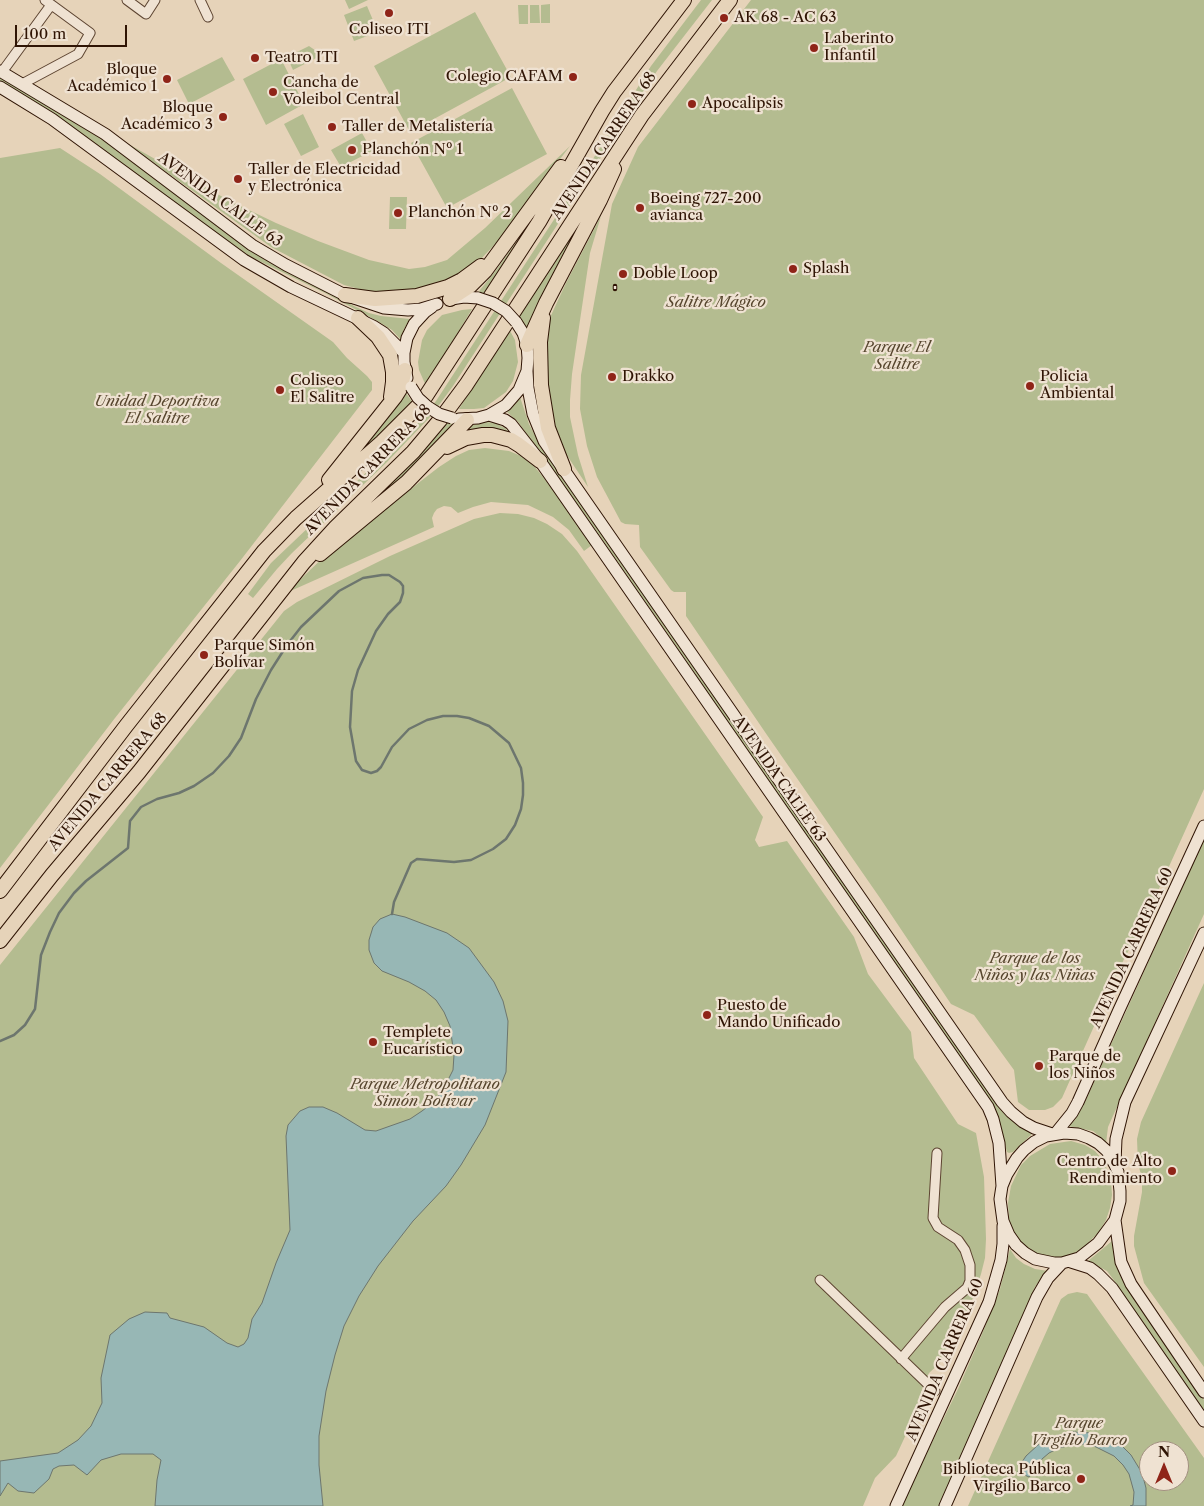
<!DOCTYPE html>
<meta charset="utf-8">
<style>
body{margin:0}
#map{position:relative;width:1204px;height:1506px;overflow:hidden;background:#e6d3b9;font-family:"Libre Caslon Text",serif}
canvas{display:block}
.north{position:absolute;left:1139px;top:1441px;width:50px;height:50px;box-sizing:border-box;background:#efe2d2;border:1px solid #a29080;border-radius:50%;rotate:0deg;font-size:14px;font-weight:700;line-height:20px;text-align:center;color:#2f1404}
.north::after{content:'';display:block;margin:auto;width:18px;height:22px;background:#8f2418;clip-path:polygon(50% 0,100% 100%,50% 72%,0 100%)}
.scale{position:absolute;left:15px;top:25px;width:112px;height:22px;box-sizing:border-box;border:2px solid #2f1404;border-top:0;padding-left:6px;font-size:15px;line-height:18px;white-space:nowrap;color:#2f1404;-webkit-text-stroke:4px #efe2d2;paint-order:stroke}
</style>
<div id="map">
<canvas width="1204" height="1506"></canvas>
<div class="north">N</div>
<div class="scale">100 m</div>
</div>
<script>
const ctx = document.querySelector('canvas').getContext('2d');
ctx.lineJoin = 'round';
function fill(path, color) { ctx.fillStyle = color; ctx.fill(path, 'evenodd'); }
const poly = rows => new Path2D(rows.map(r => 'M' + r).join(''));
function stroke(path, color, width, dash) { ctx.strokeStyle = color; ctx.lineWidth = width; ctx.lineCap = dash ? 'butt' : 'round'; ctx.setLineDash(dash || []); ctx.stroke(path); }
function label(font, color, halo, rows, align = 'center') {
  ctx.font = font + ' "Libre Caslon Text",serif'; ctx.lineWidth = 4.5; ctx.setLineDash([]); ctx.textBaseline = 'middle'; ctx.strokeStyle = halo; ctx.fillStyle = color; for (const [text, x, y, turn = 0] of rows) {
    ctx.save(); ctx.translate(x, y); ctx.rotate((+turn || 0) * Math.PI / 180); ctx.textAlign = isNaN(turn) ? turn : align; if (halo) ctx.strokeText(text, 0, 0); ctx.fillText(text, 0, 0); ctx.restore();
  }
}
fill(poly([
 [345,0,368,0,349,9],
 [701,0,712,0,657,71,638,100,453,386,431,416,387,462,292,553,277,569,253,598,248,594,271,563,415,426,436,401,583,175,651,66],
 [751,0,1204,0,1204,789,1143,924,1124,959,1062,1098,1053,1107,1045,1110,1029,1110,1018,1102,1014,1070,974,1015,951,1004,880,898,767,735,686,616,686,592,674,592,671,590,640,547,639,525,625,524,621,522,597,477,587,446,580,409,581,375,612,204,638,147],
 [550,4,550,23,541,23,541,5],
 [518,5,528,5,528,24,519,24],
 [530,5,539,5,540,23,530,23],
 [367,6,378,32,354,41,344,15],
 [475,12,511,77,410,132,374,66],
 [309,46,322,55,293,70,287,57],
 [222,57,235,80,189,104,177,80],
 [281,59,304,104,266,125,243,79],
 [0,76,68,114,151,173,208,219,249,249,354,306,369,313,381,316,410,319,404,329,401,340,392,330,379,322,325,293,245,254,68,124,38,104,0,82],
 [512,88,547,154,447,208,411,143],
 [303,114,319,147,301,156,284,124],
 [362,133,372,151,341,167,331,150],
 [123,141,228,200,276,223,318,241,369,260,409,269,425,267,447,260,485,228,570,146,498,241,480,260,462,275,445,283,412,291,375,293,344,285,271,247],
 [60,148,100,174,221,263,333,342,347,358,367,376,372,382,372,390,240,561,115,718,0,868,0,158],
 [603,181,527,329,518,315],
 [390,197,407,197,406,229,389,229],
 [539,210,485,297,476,295,497,269],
 [601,216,590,253,572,374,570,400,570,417,578,455,588,487,564,451,555,431,544,387,547,324,566,283],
 [472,309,426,386,419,370,418,362,422,340,427,330,442,315,462,310],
 [509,329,515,340,518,362,513,381,506,392,484,408,474,409,459,409],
 [406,393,413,403,343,470],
 [520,397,529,424,538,441,1001,1110,1016,1124,1032,1132,1031,1135,1013,1152,1009,1153,1007,1152,999,1123,993,1106,897,965,823,863,739,742,692,669,593,526,518,422,506,411,516,403],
 [487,422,495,423,505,428,515,438,464,431,473,425],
 [445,423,456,424,390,491,350,522],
 [485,448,509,451,521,456,534,466,544,478,592,545,584,551,569,530,553,517,528,505,491,502,473,507,458,513,451,507,444,506,437,509,434,513,432,518,434,527,286,593,328,553,439,467,456,456,469,450],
 [500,513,518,514,534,518,547,524,562,534,577,551,763,817,755,840,759,847,787,841,854,937,868,974,911,1032,914,1058,958,1124,976,1133,984,1177,986,1239,985,1258,981,1274,967,1315,957,1322,940,1363,929,1373,923,1386,916,1413,896,1456,875,1478,863,1506,0,1506,0,965,284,611,297,602,390,556,474,519],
 [1204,839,1204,914,1108,1127,1106,1143,1099,1136,1093,1131,1068,1126,1075,1120,1085,1102],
 [1204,983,1204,1367,1144,1283,1134,1246,1134,1236,1142,1192,1142,1178,1138,1164,1137,1139,1141,1122],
 [1071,1141,1085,1145,1095,1151,1102,1159,1108,1171,1111,1182,1112,1195,1110,1208,1106,1220,1099,1232,1083,1248,1073,1254,1062,1257,1048,1257,1035,1254,1021,1244,1013,1233,1009,1219,1008,1203,1011,1186,1021,1165,1030,1156,1050,1144],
 [1112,1241,1115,1259,1120,1274,1133,1298,1204,1400,1204,1412,1113,1279,1107,1271,1088,1261],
 [1010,1249,1016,1258,1024,1264,1035,1269,1048,1271,1043,1275,1035,1287,939,1506,901,1506,958,1389,982,1334,1000,1289],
 [1077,1292,1087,1294,1204,1458,1204,1506,968,1506,1061,1299,1068,1294],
 [1149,1451,1179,1451,1179,1481,1149,1481]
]), '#b4bc90');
const water = poly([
 [392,914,405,917,447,933,469,948,494,982,503,1001,508,1021,506,1072,485,1125,461,1165,446,1186,413,1221,378,1266,359,1296,344,1326,335,1355,326,1391,319,1436,319,1465,323,1506,155,1506,157,1480,161,1460,153,1454,121,1454,101,1460,87,1475,74,1465,59,1466,53,1469,49,1479,34,1493,18,1491,8,1483,0,1496,0,1461,58,1453,78,1440,91,1426,102,1403,101,1378,110,1335,129,1319,145,1312,167,1313,170,1318,204,1327,227,1343,238,1347,244,1344,248,1338,252,1319,262,1303,276,1263,290,1230,286,1136,288,1125,300,1111,309,1107,323,1107,337,1113,365,1130,376,1131,410,1119,422,1111,435,1101,444,1088,453,1070,454,1055,450,1026,444,1012,436,1000,425,991,409,982,382,971,374,963,369,950,369,940,373,927,380,919,392,914],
 [1073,1432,1093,1433,1111,1439,1122,1446,1131,1455,1142,1473,1146,1488,1146,1506,1130,1506,1133,1505,1134,1492,1129,1474,1123,1465,1114,1456,1094,1446,1082,1444,1071,1445,1059,1448,1049,1453,1042,1459,1029,1477,1018,1472,1020,1465,1026,1456,1038,1445,1055,1436,1073,1432]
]);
fill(water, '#97b7b5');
stroke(water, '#6d766e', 1);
stroke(poly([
 [0,1041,14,1035,25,1025,35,1009,41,955,50,932,59,913,74,893,86,881,128,848,130,821,141,807,157,799,179,793,194,786,213,773,229,756,241,738,256,699,271,670,287,645,301,627,339,591,363,578,382,575,389,575,400,582,403,586,403,593,400,602,388,614,376,631,358,670,352,691,350,727,356,761,362,770,371,773,377,771,381,767,392,747,409,729,427,720,443,716,457,716,469,718,489,726,509,743,521,768,523,783,523,795,521,809,515,825,506,839,493,849,471,860,454,862,417,859,411,863,394,902,392,914]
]), '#6d766e', 2.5);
const street = poly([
 [127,0,146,14,155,0],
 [200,0,208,17],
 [2,72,51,5],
 [22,84,78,54,90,33,45,0],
 [820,1280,935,1391],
 [901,1359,945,1307,967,1288,970,1281,970,1265,965,1250,958,1240,938,1227,933,1218,937,1153]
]);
const secondary = poly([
 [0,71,105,134,252,245,286,265,345,295,384,308,408,310,421,309,437,304],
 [0,87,52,119,244,260,291,287,373,326,384,333,404,353],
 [451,299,464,297,478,298],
 [527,371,528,388,533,414,544,441,1002,1102,1011,1112,1023,1122,1034,1128,1052,1134],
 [407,378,404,362,404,353,407,338,414,324,425,312,432,307],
 [489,415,505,420,511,424,540,461,988,1107,993,1119,999,1143,1002,1186],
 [459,419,478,418,489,415,506,405,519,390,527,371,528,358,527,345,523,333,516,322],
 [1064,1133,1078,1134,1089,1138,1098,1143,1107,1151,1115,1165,1118,1172,1120,1191,1120,1201,1115,1220,1098,1243,1079,1258,1062,1263,1054,1263,1035,1259,1025,1253,1016,1245,1009,1235,1003,1221,1000,1199,1002,1186,1007,1174,1017,1158,1024,1150,1034,1142,1046,1136,1064,1133],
 [1055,1134,1072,1113,1078,1102,1119,1010,1204,826],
 [1115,1163,1116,1139,1125,1102,1204,933],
 [1115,1220,1121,1262,1131,1284,1204,1392],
 [1071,1262,1090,1268,1098,1274,1112,1288,1204,1421],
 [896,1506,989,1302,1001,1260,1003,1244,1003,1226],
 [945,1506,1037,1297,1048,1278,1062,1263]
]);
const primary = poly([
 [345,295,375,299,417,296,448,287,462,280,481,266],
 [450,299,470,286,485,271,561,167],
 [358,318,378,337,390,355,393,372,393,382,391,397],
 [543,318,540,342,541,385,548,428,564,469],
 [527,345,546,303,600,200,614,169],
 [447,447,466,438,483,435,492,435,511,440,519,445,540,461],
 [329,480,395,397,400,389,405,370],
 [320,554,406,483,467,420],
 [0,891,126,726,264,551,296,518,382,442,422,402,539,222,602,111,614,92,684,0],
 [0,941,52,875,139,772,304,562,336,527,413,452,440,420,466,385,642,115,730,0]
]);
stroke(street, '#5d4431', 11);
stroke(secondary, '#2f1404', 13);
stroke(primary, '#2f1404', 16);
stroke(street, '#efe2d2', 9);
stroke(secondary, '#efe2d2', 11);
stroke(primary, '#e6d3b9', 14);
const rail = poly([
 [615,286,615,289]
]);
stroke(rail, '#2f1404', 4.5);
stroke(rail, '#efe2d2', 2.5, [8]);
const secondaryBridge = poly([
 [478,298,493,303,506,311,516,322],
 [411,387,418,398,428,407,439,414,452,418]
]);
stroke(secondaryBridge, '#2f1404', 13, []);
stroke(secondaryBridge, '#efe2d2', 11);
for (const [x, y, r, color] of [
 [389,13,5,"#8f2418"],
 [724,18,5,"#8f2418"],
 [814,48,5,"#8f2418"],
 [255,58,5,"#8f2418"],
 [573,77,5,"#8f2418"],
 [167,79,5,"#8f2418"],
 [273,92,5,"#8f2418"],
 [692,104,5,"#8f2418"],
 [223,117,5,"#8f2418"],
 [332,127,5,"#8f2418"],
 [352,150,5,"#8f2418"],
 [238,179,5,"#8f2418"],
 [640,208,5,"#8f2418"],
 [398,213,5,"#8f2418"],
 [793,269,5,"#8f2418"],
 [623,274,5,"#8f2418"],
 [612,377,5,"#8f2418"],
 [1030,386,5,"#8f2418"],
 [280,390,5,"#8f2418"],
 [204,655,5,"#8f2418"],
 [707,1015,5,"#8f2418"],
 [373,1042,5,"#8f2418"],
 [1039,1066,5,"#8f2418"],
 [1172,1171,5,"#8f2418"],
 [1081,1479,5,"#8f2418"]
]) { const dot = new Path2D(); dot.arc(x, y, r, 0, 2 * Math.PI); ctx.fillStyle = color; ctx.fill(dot); stroke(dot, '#efe2d2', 2); }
label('15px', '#2f1404', '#efe2d2', [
 ["AK 68 - AC 63",734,18],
 ["Coliseo ITI",389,30,"center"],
 ["Laberinto",824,39],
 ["Infantil",824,56],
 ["Teatro ITI",265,58],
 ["Bloque",157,70,"right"],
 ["Académico 1",157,87,"right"],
 ["Colegio CAFAM",563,77,"right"],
 ["Cancha de",283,83],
 ["Voleibol Central",283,100],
 ["Apocalipsis",702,104],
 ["Bloque",213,108,"right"],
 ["Académico 3",213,125,"right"],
 ["Taller de Metalistería",342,127],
 ["Planchón Nº 1",362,150],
 ["Taller de Electricidad",248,170],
 ["y Electrónica",248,187],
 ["Boeing 727-200",650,199],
 ["avianca",650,216],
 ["Planchón Nº 2",408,213],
 ["Splash",803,269],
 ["Doble Loop",633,274],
 ["Drakko",622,377],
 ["Policia",1040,377],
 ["Ambiental",1040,394],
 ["Coliseo",290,381],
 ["El Salitre",290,398],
 ["Parque Simón",214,646],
 ["Bolívar",214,663],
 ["Puesto de",717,1006],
 ["Mando Unificado",717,1023],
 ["Templete",383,1033],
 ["Eucarístico",383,1050],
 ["Parque de",1049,1057],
 ["los Niños",1049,1074],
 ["Centro de Alto",1162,1162,"right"],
 ["Rendimiento",1162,1179,"right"],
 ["Biblioteca Pública",1071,1470,"right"],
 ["Virgilio Barco",1071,1487,"right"]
], 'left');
label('15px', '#2f1404', '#efe2d2', [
 ["AVENIDA CARRERA 68",604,146,-56],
 ["AVENIDA CALLE 63",220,200,36],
 ["AVENIDA CARRERA 68",368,470,-46],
 ["AVENIDA CALLE 63",779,779,55],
 ["AVENIDA CARRERA 68",108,782,-50],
 ["AVENIDA CARRERA 60",1132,948,-65],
 ["AVENIDA CARRERA 60",945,1360,-67]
]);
label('italic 15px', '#57462e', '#efe2d2', [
 ["Salitre Mágico",716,303],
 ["Parque El",897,348],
 ["Salitre",897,365],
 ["Unidad Deportiva",157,402],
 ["El Salitre",157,419],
 ["Parque de los",1035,959],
 ["Niños y las Niñas",1035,976],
 ["Parque Metropolitano",425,1085],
 ["Simón Bolívar",425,1102],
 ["Parque",1079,1424],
 ["Virgilio Barco",1079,1441]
]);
</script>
